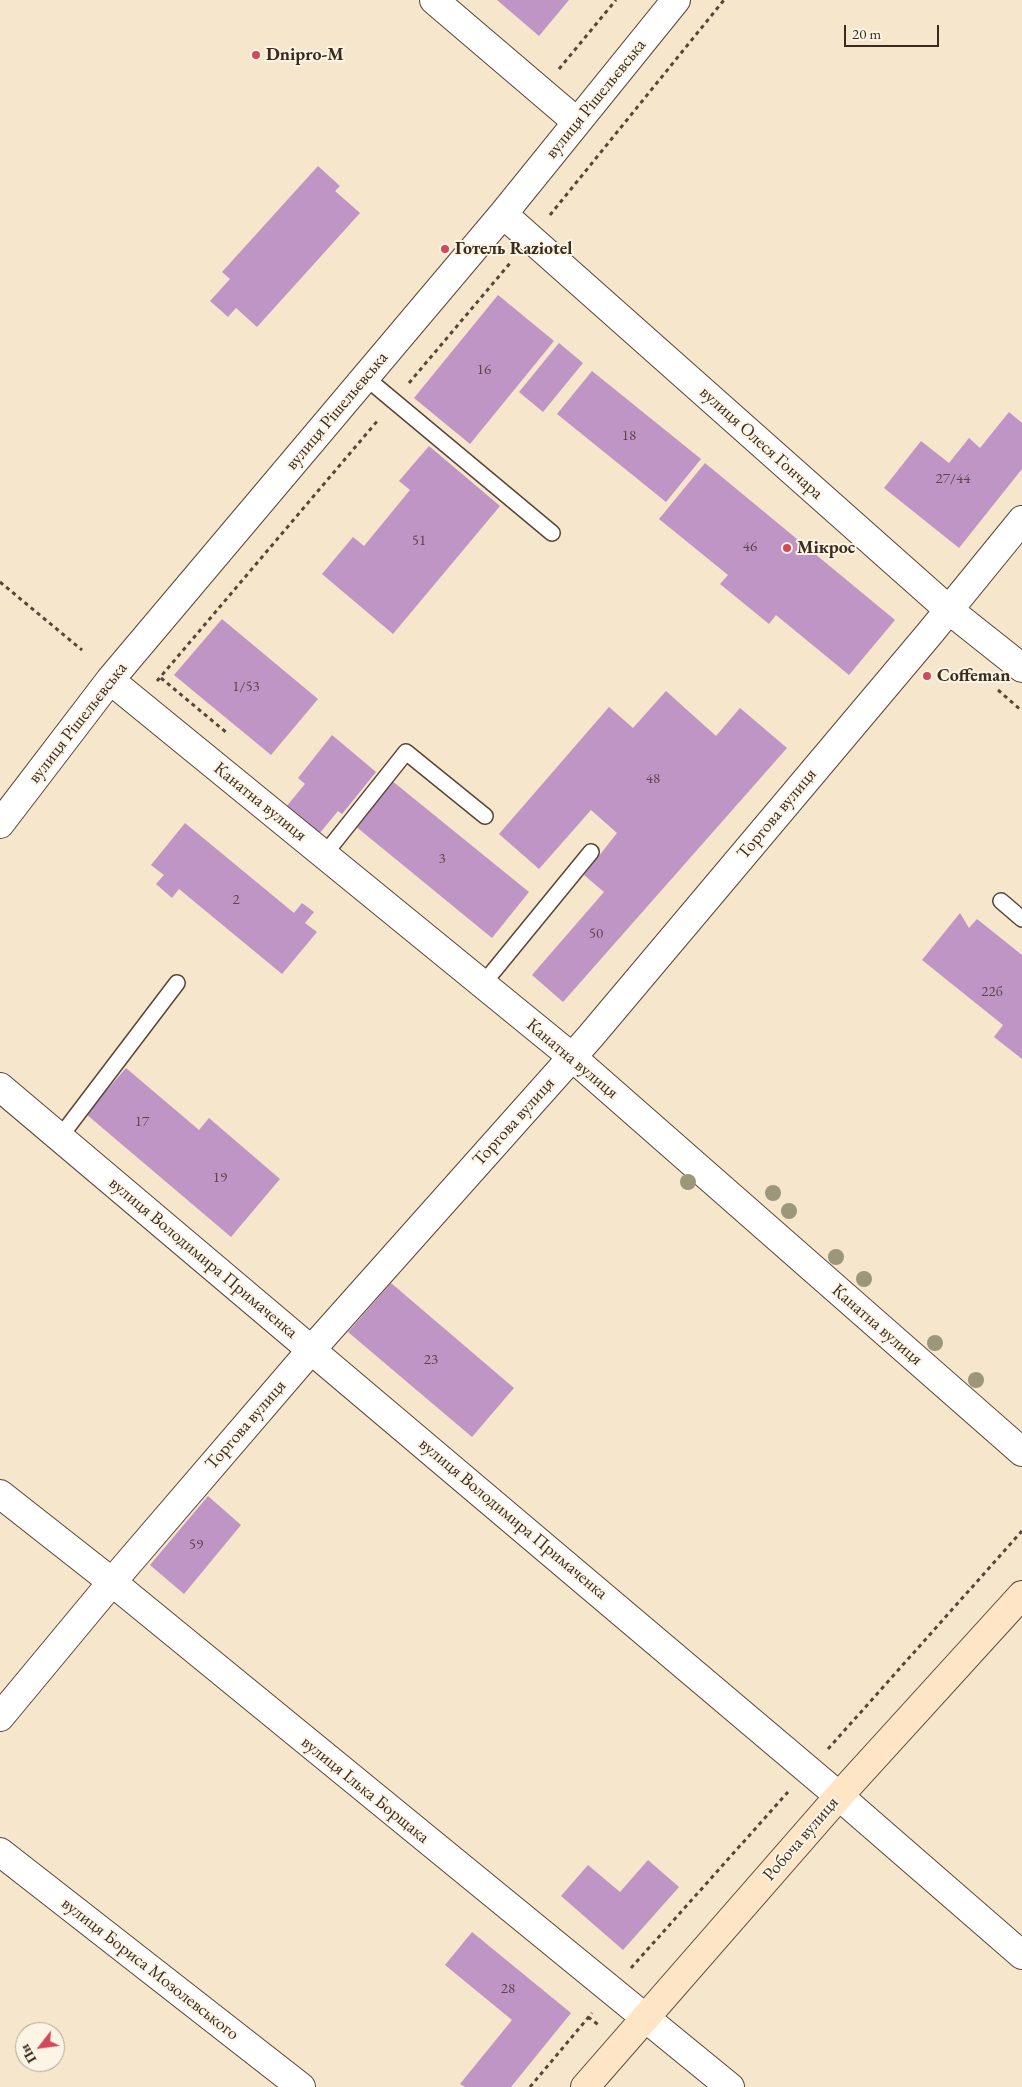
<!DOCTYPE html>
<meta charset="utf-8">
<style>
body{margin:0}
#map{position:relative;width:1022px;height:2087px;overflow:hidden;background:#f5e6cc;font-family:"EB Garamond",serif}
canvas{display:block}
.north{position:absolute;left:15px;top:2022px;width:50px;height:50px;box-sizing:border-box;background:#fcf5e5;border:1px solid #afa495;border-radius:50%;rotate:240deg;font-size:14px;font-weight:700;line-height:20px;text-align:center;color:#3b2a1e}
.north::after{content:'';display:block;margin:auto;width:18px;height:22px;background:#d1495b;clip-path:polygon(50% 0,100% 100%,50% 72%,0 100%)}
.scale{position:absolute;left:844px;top:25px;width:95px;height:22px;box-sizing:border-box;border:2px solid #3b2a1e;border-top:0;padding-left:6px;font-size:15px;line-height:18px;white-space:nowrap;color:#3b2a1e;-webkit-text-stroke:4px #fcf5e5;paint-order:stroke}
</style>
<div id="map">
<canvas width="1022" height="2087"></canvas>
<div class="north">Пн</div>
<div class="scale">20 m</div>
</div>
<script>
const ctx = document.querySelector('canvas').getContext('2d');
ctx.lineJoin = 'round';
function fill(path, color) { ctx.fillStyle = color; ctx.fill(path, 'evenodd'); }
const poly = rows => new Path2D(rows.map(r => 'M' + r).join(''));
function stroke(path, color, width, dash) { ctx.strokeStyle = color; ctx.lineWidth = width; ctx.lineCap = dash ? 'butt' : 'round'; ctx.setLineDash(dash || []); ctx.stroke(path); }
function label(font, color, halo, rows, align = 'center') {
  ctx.font = font + ' "EB Garamond",serif'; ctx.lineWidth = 4; ctx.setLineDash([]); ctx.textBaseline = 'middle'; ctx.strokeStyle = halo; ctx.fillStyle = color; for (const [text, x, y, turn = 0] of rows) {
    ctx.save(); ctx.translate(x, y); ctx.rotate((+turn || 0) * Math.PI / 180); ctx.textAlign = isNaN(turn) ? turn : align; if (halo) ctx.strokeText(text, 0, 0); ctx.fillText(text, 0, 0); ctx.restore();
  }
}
fill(poly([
 [497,0,569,0,539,36],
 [318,166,340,186,335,191,360,213,257,327,236,308,228,317,210,301,230,279,222,272],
 [498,295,554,341,470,444,414,398],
 [559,343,583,363,543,412,519,392],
 [592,371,701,459,666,502,557,414],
 [1009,412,1022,423,1022,469,959,548,884,488,921,441,949,463,969,438,980,448],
 [429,446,500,506,393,634,322,574,353,537,364,546,410,490,399,481],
 [705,463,895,620,849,675,776,615,769,624,720,584,728,575,659,519],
 [222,619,318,699,271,755,174,675],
 [666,691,716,736,740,708,787,748,563,1002,532,975,604,892,584,875,617,833,591,810,539,869,499,834,609,707,633,728],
 [332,735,376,772,342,814,338,811,319,834,286,807,305,784,298,778],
 [391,780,529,892,492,938,354,825],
 [185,823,294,913,302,903,314,912,305,923,317,932,282,974,179,889,172,898,156,884,164,875,151,865],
 [960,913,969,928,977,919,1022,955,1022,1059,994,1037,1003,1025,922,960],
 [126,1068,199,1130,209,1118,280,1179,231,1237,86,1114],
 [391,1283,514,1388,472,1437,348,1332],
 [208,1496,241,1525,184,1594,150,1565],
 [648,1860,679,1887,623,1950,561,1896,588,1865,620,1892],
 [472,1932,571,2013,511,2087,465,2087,460,2084,512,2020,445,1965]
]), '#bf95c5');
const lane = poly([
 [365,377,552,533],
 [324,855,406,752,485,816],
 [1001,901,1022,919],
 [483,984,591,852],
 [60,1137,177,983]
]);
const street = poly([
 [434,0,577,122],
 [503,214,949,610,1022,668],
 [110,680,572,1057,1022,1452],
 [0,824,110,680,503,214,676,0],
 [0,1087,839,1796,1022,1955],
 [0,1494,112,1582,730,2087],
 [0,1717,112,1582,312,1349,590,1037,930,633,1022,520],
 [0,1852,301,2087]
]);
const secondary = poly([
 [585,2087,839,1796,1022,1595]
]);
stroke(lane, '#574638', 18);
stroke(street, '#574638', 30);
stroke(secondary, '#574638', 30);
stroke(poly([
 [559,69,616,0],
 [550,215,724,0],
 [409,383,511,262],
 [0,582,82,650],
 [161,678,227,733],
 [157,681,379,419],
 [998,690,1022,711],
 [828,1749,1022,1531],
 [631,1968,788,1792],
 [588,2017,600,2026],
 [530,2087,592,2013]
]), '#574638', 3, [4, 4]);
stroke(lane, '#fff', 15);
stroke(street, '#fff', 28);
stroke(secondary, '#fde5c5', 28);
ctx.fillStyle = '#9c967a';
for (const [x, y] of [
 [688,1182],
 [773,1193],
 [789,1211],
 [836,1257],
 [864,1279],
 [935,1343],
 [976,1380]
]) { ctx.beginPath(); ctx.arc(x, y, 8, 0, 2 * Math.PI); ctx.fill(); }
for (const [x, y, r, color] of [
 [256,55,5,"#d1495b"],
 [445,249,5,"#d1495b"],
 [787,548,5,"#d1495b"],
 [927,676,5,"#d1495b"]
]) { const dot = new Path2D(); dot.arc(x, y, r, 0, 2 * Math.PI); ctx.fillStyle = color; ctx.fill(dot); stroke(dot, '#fcf5e5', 2); }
label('15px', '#5c4548', null, [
 ["16",484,370],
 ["18",629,436],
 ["27/44",953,479],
 ["51",419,541],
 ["46",750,547],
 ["1/53",246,687],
 ["48",653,779],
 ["3",442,859],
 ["2",236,900],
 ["50",596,934],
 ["22б",992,992],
 ["17",142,1122],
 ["19",220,1178],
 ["23",431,1360],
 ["59",196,1545],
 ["28",508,1989]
]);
label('bold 18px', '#3b2a1e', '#fcf5e5', [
 ["Dnipro-M",266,55],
 ["Готель Raziotel",455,249],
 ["Мікрос",797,548],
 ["Coffeman",937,676]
], 'left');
label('18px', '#3b2a1e', '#fcf5e5', [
 ["вулиця Рішельєвська",596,99,-51],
 ["вулиця Рішельєвська",337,411,-50],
 ["вулиця Олеся Гончара",761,443,42],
 ["вулиця Рішельєвська",78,723,-52],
 ["Канатна вулиця",260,802,39],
 ["Торгова вулиця",777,814,-50],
 ["Канатна вулиця",572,1059,40],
 ["Торгова вулиця",514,1122,-48],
 ["вулиця Володимира Примаченка",203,1258,40],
 ["Канатна вулиця",877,1325,41],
 ["Торгова вулиця",246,1425,-49],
 ["вулиця Володимира Примаченка",513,1519,40],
 ["вулиця Ілька Борщака",365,1790,39],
 ["Робоча вулиця",801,1839,-49],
 ["вулиця Бориса Мозолевського",150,1969,38]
]);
</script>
